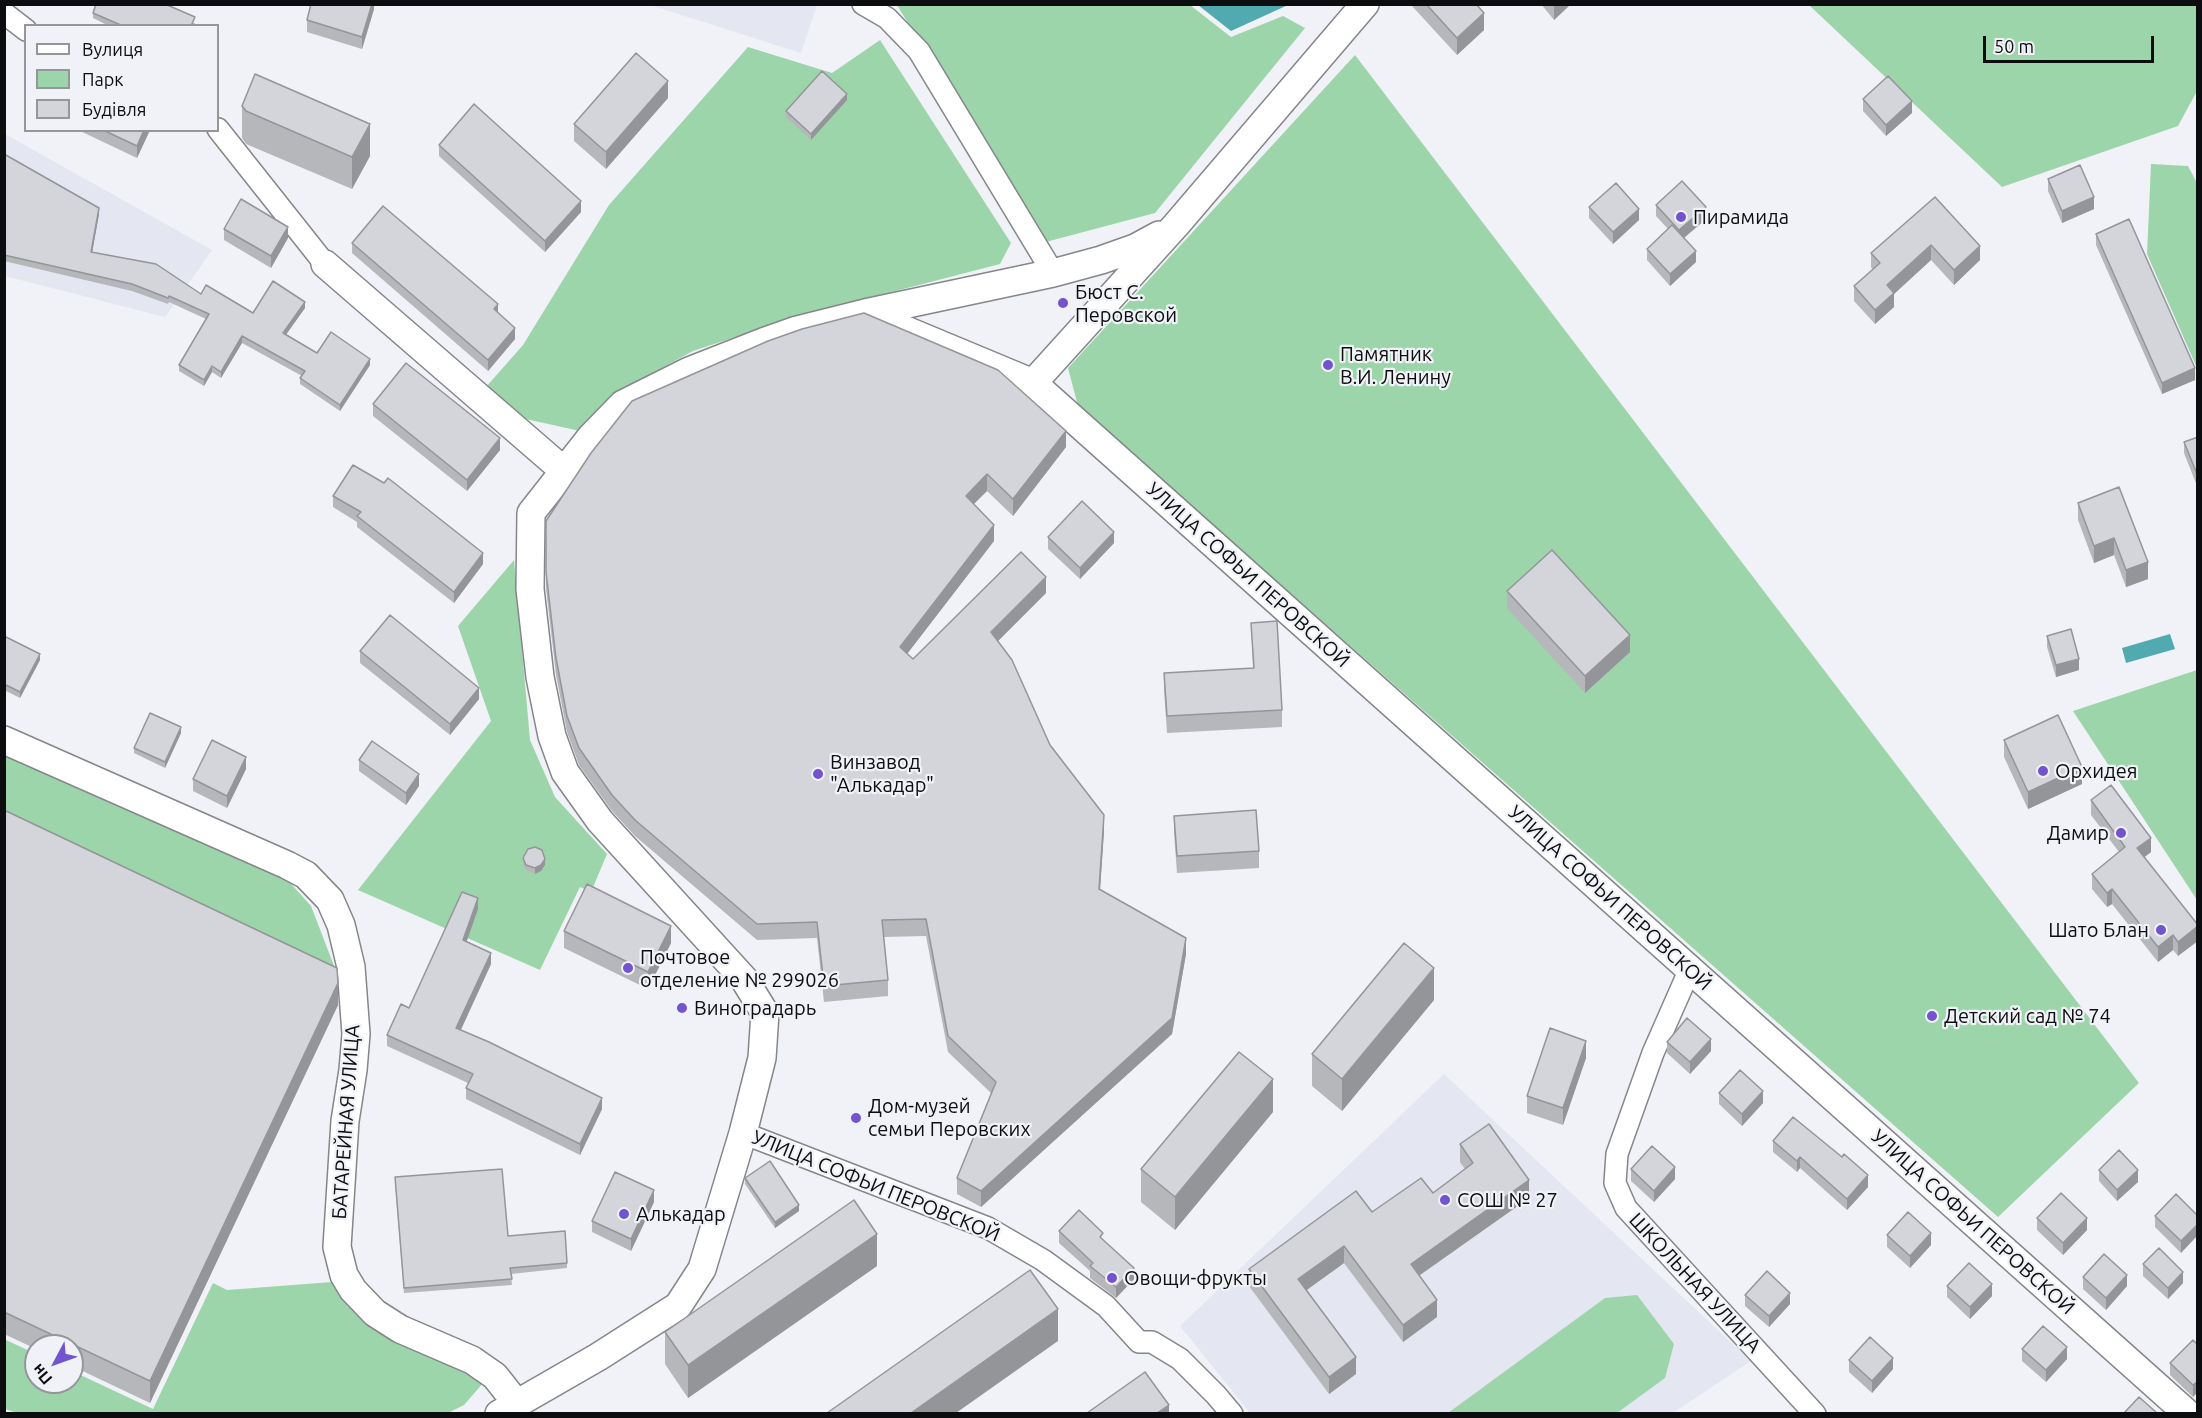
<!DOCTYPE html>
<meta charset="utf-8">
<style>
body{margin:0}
#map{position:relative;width:2202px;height:1418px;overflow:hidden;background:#f1f2f7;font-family:Ubuntu,sans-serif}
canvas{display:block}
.frame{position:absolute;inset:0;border:6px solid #0c0d0e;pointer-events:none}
.legend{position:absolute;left:24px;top:24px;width:195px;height:108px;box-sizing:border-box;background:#f1f2f7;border:2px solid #95969a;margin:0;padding:8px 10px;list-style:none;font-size:18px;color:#0c0d0e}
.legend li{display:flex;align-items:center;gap:12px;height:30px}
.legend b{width:30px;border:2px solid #95969a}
.north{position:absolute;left:24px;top:1334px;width:60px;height:60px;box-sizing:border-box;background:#f1f2f7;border:2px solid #95969a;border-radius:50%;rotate:229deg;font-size:16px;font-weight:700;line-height:24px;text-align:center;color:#0c0d0e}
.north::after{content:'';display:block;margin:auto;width:21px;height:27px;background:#7154ce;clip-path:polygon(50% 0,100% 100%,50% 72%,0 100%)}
.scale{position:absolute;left:1983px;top:36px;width:171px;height:27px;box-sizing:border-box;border:3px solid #0c0d0e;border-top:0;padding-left:8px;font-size:18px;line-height:21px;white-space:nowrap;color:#0c0d0e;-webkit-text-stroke:4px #f1f2f7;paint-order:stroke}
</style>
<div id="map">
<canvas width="2202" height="1418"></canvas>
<div class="frame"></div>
<ul class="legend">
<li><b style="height:8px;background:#fff"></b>Вулиця</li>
<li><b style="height:16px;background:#9dd5ab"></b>Парк</li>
<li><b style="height:16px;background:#d4d5da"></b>Будівля</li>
</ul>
<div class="north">Пн</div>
<div class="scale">50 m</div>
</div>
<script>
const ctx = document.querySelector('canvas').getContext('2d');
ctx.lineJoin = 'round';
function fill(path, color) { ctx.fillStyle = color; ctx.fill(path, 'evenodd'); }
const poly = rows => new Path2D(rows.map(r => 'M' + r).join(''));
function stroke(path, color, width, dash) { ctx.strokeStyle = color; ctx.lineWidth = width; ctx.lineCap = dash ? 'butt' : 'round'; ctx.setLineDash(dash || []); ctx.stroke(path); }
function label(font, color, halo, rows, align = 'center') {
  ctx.font = font + ' Ubuntu,sans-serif'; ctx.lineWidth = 4.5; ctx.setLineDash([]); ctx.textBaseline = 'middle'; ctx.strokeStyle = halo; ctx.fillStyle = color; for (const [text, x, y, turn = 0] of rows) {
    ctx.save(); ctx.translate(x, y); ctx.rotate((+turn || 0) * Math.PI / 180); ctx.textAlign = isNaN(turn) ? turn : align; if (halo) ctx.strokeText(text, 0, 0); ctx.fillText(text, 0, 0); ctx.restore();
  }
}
fill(poly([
 [650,5,817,5,801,53],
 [5,134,212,250,165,317,5,276],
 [1444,1074,1751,1361,1673,1413,1250,1413,1180,1326]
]), '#e4e6f1');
fill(poly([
 [897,5,1190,5,1231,37,1283,16,1305,28,1155,213,1042,243],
 [1809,5,2197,5,2197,91,2178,126,2002,187],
 [880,40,1011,243,1000,264,799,316,693,351,612,395,580,431,521,418,486,387,523,345,609,205,748,47,832,73],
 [1355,55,2139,1083,1998,1217,1078,406,1068,368],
 [2151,164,2188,166,2197,183,2197,368,2147,254],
 [514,560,530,740,555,797,607,854,591,892,580,887,540,970,358,890,491,721,458,626],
 [2197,670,2198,670,2197,900,2073,711],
 [4,746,276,867,311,906,343,989,5,828],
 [332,1282,373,1328,448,1359,484,1382,464,1405,448,1413,18,1413,5,1409,4,1339,36,1354,36,1382,72,1382,72,1371,153,1409,213,1283,227,1290],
 [1637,1295,1674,1344,1665,1378,1617,1413,1448,1413,1605,1298]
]), '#9dd5ab');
fill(poly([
 [1198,5,1288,5,1231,31],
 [2170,634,2175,649,2126,663,2122,648]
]), '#51aaaf');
const minor = poly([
 [863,4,887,18,919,51,1053,273],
 [4,13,26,30],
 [218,129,325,264],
 [1690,969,1653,1053,1617,1154,1615,1183,1626,1208,1815,1414],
 [743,1133,988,1228,1043,1260,1106,1306,1139,1342,1152,1342,1180,1359,1216,1395,1232,1414]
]);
const tertiary = poly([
 [325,264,563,470],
 [865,313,1053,273,1101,260,1135,248,1159,235],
 [1033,383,1176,225,1365,4],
 [4,740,287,865,306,875,330,900,341,925,351,967,356,1034,353,1070,345,1121,337,1247,344,1275,353,1290,375,1313,400,1329,472,1360,495,1376,517,1404],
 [499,1414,598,1357,678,1306,702,1269,743,1133,762,1058,765,1013,744,979,600,821,565,772,552,736,540,677,530,589,531,513,590,438,623,404,689,371,763,342,797,330,865,313,1033,383,2188,1414]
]);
stroke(minor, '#85868a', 24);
stroke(tertiary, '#85868a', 30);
stroke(minor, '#fff', 21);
stroke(tertiary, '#fff', 27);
fill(poly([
 [374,4,374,9,362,49,307,32,307,20],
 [1412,4,1476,4,1484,30,1457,55,1412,6],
 [1541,4,1571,4,1554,20],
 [93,13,195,23,194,26,109,26,93,18],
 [668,98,606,169,574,141,574,124],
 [1863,99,1912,113,1886,136,1863,111],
 [847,100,811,140,786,117,786,111],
 [242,106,370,156,352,189,246,144,242,138],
 [78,130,150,130,137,158],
 [439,145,581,212,545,252,439,156],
 [4,154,99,214,92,253,253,313,305,308,286,334,317,353,370,365,340,411,300,384,300,378,302,376,242,343,221,378,212,372,204,386,179,371,179,365,206,319,169,302,168,304,132,291,4,261],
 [2048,179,2094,209,2062,223,2048,191],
 [1935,197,1980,260,1954,285,1931,260,1894,294,1894,307,1875,324,1854,301,1854,286,1873,270,1871,267,1871,253],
 [1656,205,1706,219,1684,238,1696,262,1670,286,1647,260,1647,249,1668,229,1656,216],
 [1589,207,1639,220,1613,244,1589,218],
 [224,229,288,238,271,268,224,240],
 [2096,234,2195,380,2162,394,2096,245],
 [352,243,498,313,515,339,488,371,352,253],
 [373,404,500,450,467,491,373,416],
 [2198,437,2198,486,2197,486,2184,453,2184,442],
 [1066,447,1013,516,987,491,973,504,994,541,907,654,913,659,1046,593,998,641,1050,745,1104,831,1100,890,1186,954,1172,1034,981,1207,957,1194,957,1178,991,1093,948,1052,926,936,884,937,888,980,888,996,824,1002,817,938,757,940,635,836,612,811,579,765,567,732,556,675,546,588,546,521],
 [2119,487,2148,579,2126,587,2114,555,2094,563,2078,520,2078,503],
 [333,496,483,564,454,603,357,527,357,522,333,507],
 [1048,537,1114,543,1080,579,1048,549],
 [1507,591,1630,652,1585,693,1507,608],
 [1251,623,1282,710,1282,727,1167,733,1164,690,1164,673,1253,668],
 [4,636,40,660,20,698,4,690],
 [2047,636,2079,670,2056,677,2047,647],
 [360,651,479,699,450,735,360,663],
 [181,733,165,768,134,753,134,748],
 [2004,740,2082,784,2028,809,2004,757],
 [359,760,419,786,406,805,359,771],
 [246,769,227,808,193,791,193,779],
 [2091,800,2151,852,2144,857,2198,925,2178,956,2173,950,2158,962,2112,904,2107,907,2092,889,2092,874,2119,852,2091,815],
 [4,810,338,1005,150,1403,72,1366,72,1346,36,1346,36,1349,4,1334],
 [1174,816,1259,851,1259,868,1177,873,1174,833],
 [523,858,545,865,541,871,535,874,526,870,523,864],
 [478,909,466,942,491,964,461,1030,602,1109,580,1155,466,1099,466,1088,468,1083,387,1046,387,1035,409,1008],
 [564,931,671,943,648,989,564,948],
 [1434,1000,1342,1111,1312,1086,1312,1054],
 [1667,1042,1711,1051,1690,1074,1667,1053],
 [1586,1058,1563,1125,1527,1113,1527,1096],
 [1719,1093,1763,1103,1742,1126,1719,1104],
 [1273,1112,1175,1230,1141,1202,1141,1169],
 [1773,1141,1868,1187,1847,1210,1800,1168,1797,1172,1773,1152],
 [1460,1144,1529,1198,1419,1276,1437,1317,1403,1342,1344,1263,1307,1290,1356,1374,1329,1394,1249,1286,1249,1269,1372,1212,1433,1193,1465,1169,1460,1162],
 [1631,1169,1675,1179,1654,1202,1631,1181],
 [2099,1170,2138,1182,2117,1201,2099,1181],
 [745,1178,799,1211,775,1228,745,1184],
 [395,1183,508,1236,567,1263,567,1268,511,1274,512,1285,404,1293],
 [654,1202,631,1251,592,1232,592,1221],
 [2155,1216,2198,1216,2181,1253,2155,1227],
 [2037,1218,2087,1230,2063,1255,2037,1230],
 [1059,1231,1103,1240,1134,1279,1116,1298,1090,1278,1090,1271,1059,1243],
 [1887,1235,1931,1245,1910,1268,1887,1247],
 [2143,1264,2183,1283,2168,1299,2143,1276],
 [877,1266,688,1398,665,1364,665,1332],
 [2083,1277,2127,1286,2106,1310,2083,1289],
 [1947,1286,1992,1296,1970,1319,1947,1297],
 [1745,1295,1790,1304,1769,1327,1745,1306],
 [2198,1345,2193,1397,2170,1375,2170,1363],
 [2022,1349,2067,1359,2046,1382,2022,1361],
 [1849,1360,1893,1369,1872,1393,1849,1372]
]), '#b6b7bb');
fill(poly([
 [372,4,374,4,374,9,362,49,362,37],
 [1554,4,1571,4,1554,20],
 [1484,13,1484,30,1457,55,1457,38],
 [668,81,668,98,606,169,606,152],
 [847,94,847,100,811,140,811,134],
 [1912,101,1912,113,1886,136,1886,125],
 [370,124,370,156,352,189,352,157],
 [144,130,150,130,137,158,137,146],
 [2094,197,2094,209,2062,223,2062,211],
 [581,201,581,212,545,252,545,241],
 [1706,207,1706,219,1679,242,1679,230],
 [99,208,99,214,91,259,91,252],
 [1639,209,1639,220,1613,244,1613,232],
 [288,227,288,238,271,268,271,256],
 [1931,245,1931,260,1894,294,1894,307,1875,324,1875,310,1887,285],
 [1980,246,1980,260,1954,285,1954,270],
 [1696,251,1696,262,1670,286,1670,274],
 [305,302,305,308,283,339,283,333],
 [498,304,498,315,494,309],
 [515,328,515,339,488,371,488,360],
 [242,336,242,343,221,378,221,372],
 [370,359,370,365,340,411,340,405],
 [212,366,212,372,204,386,204,380],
 [2195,368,2195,380,2162,394,2162,383],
 [1066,431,1066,447,1013,516,1013,499],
 [500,438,500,450,467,491,467,480],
 [987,474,987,491,966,512,966,496],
 [994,525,994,541,900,663,900,647],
 [1114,532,1114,543,1080,579,1080,568],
 [2114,538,2114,555,2094,563,2094,546],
 [483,553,483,564,454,603,454,592],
 [2148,562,2148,579,2126,587,2126,570],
 [1046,577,1046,593,991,648,991,632],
 [1630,635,1630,652,1585,693,1585,676],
 [40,654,40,660,20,698,20,692],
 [2079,659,2079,670,2056,677,2056,665],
 [479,688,479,699,450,735,450,724],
 [181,727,181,733,165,768,165,762],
 [246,757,246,769,227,808,227,796],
 [2082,767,2082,784,2028,809,2028,792],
 [419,774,419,786,406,805,406,793],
 [1104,815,1104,831,1099,905,1099,889],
 [2151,838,2151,852,2137,863,2137,848],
 [545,859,545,865,541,871,535,874,535,868],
 [2112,889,2112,904,2107,907,2107,893],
 [478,898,478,909,463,952,463,940],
 [671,926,671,943,648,989,648,972],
 [2198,926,2198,941,2178,956,2178,942],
 [2173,935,2173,950,2158,962,2158,947],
 [1186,938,1186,954,1172,1034,981,1207,981,1191],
 [491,953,491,964,456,1040,456,1028],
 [1434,968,1434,1000,1342,1111,1342,1079],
 [338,983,338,1005,150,1403,150,1381],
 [1711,1039,1711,1051,1690,1074,1690,1062],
 [1586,1041,1586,1058,1563,1125,1563,1108],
 [1273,1079,1273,1112,1175,1230,1175,1197],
 [1763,1091,1763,1103,1742,1126,1742,1114],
 [602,1098,602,1109,580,1155,580,1144],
 [1800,1157,1800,1168,1797,1172,1797,1161],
 [1675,1167,1675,1179,1654,1202,1654,1191],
 [2138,1170,2138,1182,2117,1201,2117,1190],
 [1868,1175,1868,1187,1847,1210,1847,1199],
 [1529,1180,1529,1198,1411,1281,1411,1264],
 [654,1190,654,1202,631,1251,631,1239],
 [799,1205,799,1211,775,1228,775,1222],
 [2087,1218,2087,1230,2063,1255,2063,1243],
 [2198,1224,2198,1235,2181,1253,2181,1241],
 [1931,1233,1931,1245,1910,1268,1910,1256],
 [877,1234,877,1266,688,1398,688,1365],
 [1344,1246,1344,1263,1298,1296,1298,1279],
 [1134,1268,1134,1279,1116,1298,1116,1287],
 [2183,1272,2183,1283,2168,1299,2168,1288],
 [2127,1275,2127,1286,2106,1310,2106,1298],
 [1992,1284,1992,1296,1970,1319,1970,1307],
 [1790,1293,1790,1304,1769,1327,1769,1316],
 [1437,1300,1437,1317,1403,1342,1403,1325],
 [1058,1309,1058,1341,956,1413,911,1413],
 [2067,1347,2067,1359,2046,1382,2046,1370],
 [1356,1357,1356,1374,1329,1394,1329,1377],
 [1893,1358,1893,1369,1872,1393,1872,1381],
 [2198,1381,2198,1392,2193,1397,2193,1385],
 [1169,1405,1169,1413,1157,1413]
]), '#949599');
const building = poly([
 [96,4,165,4,195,17,191,26,123,26,93,13,96,4],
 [311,4,372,4,362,37,307,20,311,4],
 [1426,4,1476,4,1484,13,1457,38,1426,4],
 [636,53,668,81,606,152,574,124,636,53],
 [822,71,847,94,811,134,786,111,822,71],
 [255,74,370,124,352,157,246,111,242,106,255,74],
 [1888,76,1912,101,1886,125,1863,99,1888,76],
 [474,104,581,201,545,241,439,145,474,104],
 [103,130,144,130,137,146,103,130],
 [4,154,99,208,91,252,156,264,201,294,206,285,253,313,273,281,305,302,283,333,317,353,331,332,370,359,340,405,300,378,305,371,242,336,221,372,212,366,204,380,179,365,209,314,169,296,168,298,132,284,4,255,4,154],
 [2080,165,2094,197,2062,211,2048,179,2080,165],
 [1682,181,1706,207,1679,230,1656,205,1682,181],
 [1616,183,1639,209,1613,232,1589,207,1616,183],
 [1935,197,1980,246,1954,270,1931,245,1887,285,1894,293,1875,310,1854,286,1880,263,1871,253,1935,197],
 [241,199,288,227,271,256,224,229,241,199],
 [383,206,498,304,494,309,515,328,488,360,352,243,383,206],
 [2129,219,2195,368,2162,383,2096,234,2129,219],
 [1672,225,1696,251,1670,274,1647,249,1672,225],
 [864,313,998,370,1066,431,1013,499,987,474,966,496,994,525,900,647,913,659,1021,552,1046,577,991,632,1012,660,1050,745,1104,815,1099,889,1186,938,1172,1018,981,1191,957,1178,996,1082,948,1036,926,919,882,920,888,980,824,986,817,922,757,924,635,820,612,795,579,748,567,716,556,658,546,572,546,521,591,453,632,401,768,341,802,329,864,313],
 [406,363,500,438,467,480,373,404,406,363],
 [2198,437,2198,474,2197,474,2184,442,2198,437],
 [353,465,384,483,388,478,483,553,454,592,357,516,361,512,333,496,353,465],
 [2119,487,2148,562,2126,570,2114,538,2094,546,2078,503,2119,487],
 [1082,501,1114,532,1080,568,1048,537,1082,501],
 [1552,550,1630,635,1585,676,1507,591,1552,550],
 [390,615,479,688,450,724,360,651,390,615],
 [1277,621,1282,710,1167,716,1164,673,1254,668,1251,623,1277,621],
 [2071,629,2079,659,2056,665,2047,636,2071,629],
 [4,636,40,654,20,692,4,684,4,636],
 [150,713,181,727,165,762,134,748,150,713],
 [2058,715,2082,767,2028,792,2004,740,2058,715],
 [212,740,246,757,227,796,193,779,212,740],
 [372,741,419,774,406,793,359,760,372,741],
 [2111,785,2151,838,2137,848,2198,925,2198,926,2178,942,2173,935,2158,947,2112,889,2107,893,2092,874,2125,847,2091,800,2111,785],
 [4,810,337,968,338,983,150,1381,4,1312,4,810],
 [1256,810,1259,851,1177,856,1174,816,1256,810],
 [535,847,542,850,545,859,541,865,535,868,526,865,523,858,528,849,535,847],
 [587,884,671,926,648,972,564,931,587,884],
 [462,892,478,898,463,940,491,953,456,1028,489,1042,602,1098,580,1144,466,1088,473,1074,387,1035,401,1004,409,1008,462,892],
 [1404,943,1434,968,1342,1079,1312,1054,1404,943],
 [1687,1018,1711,1039,1690,1062,1667,1042,1687,1018],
 [1550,1028,1586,1041,1563,1108,1527,1096,1550,1028],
 [1239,1052,1273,1079,1175,1197,1141,1169,1239,1052],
 [1740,1070,1763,1091,1742,1114,1719,1093,1740,1070],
 [1793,1117,1842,1157,1844,1154,1868,1175,1847,1199,1800,1157,1797,1161,1773,1141,1793,1117],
 [1489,1124,1529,1180,1411,1264,1437,1300,1403,1325,1344,1246,1298,1279,1356,1357,1329,1377,1249,1269,1356,1191,1372,1212,1421,1178,1433,1193,1473,1163,1460,1144,1489,1124],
 [1652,1146,1675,1167,1654,1191,1631,1169,1652,1146],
 [2119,1150,2138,1170,2117,1190,2099,1170,2119,1150],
 [770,1161,799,1205,775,1222,745,1178,770,1161],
 [502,1169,508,1236,565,1231,567,1263,510,1268,512,1279,404,1288,395,1177,502,1169],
 [615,1172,654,1190,631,1239,592,1221,615,1172],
 [2061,1193,2087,1218,2063,1243,2037,1218,2061,1193],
 [2176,1194,2198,1216,2198,1224,2181,1241,2155,1216,2176,1194],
 [854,1200,877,1234,688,1365,665,1332,854,1200],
 [1079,1210,1103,1233,1100,1237,1134,1268,1116,1287,1090,1266,1093,1263,1059,1231,1079,1210],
 [1908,1212,1931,1233,1910,1256,1887,1235,1908,1212],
 [2159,1248,2183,1272,2168,1288,2143,1264,2159,1248],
 [2104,1254,2127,1275,2106,1298,2083,1277,2104,1254],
 [1969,1263,1992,1284,1970,1307,1947,1286,1969,1263],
 [1030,1270,1058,1309,911,1413,827,1413,1030,1270],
 [1767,1271,1790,1293,1769,1316,1745,1295,1767,1271],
 [2043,1326,2067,1347,2046,1370,2022,1349,2043,1326],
 [1870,1337,1893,1358,1872,1381,1849,1360,1870,1337],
 [2193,1340,2198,1345,2198,1381,2193,1385,2170,1363,2193,1340],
 [1145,1372,1169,1405,1157,1413,1087,1413,1145,1372],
 [2139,1397,2157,1413,2124,1413,2139,1397]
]);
fill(building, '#d4d5da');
stroke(building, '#949599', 1.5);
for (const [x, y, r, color] of [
 [1681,217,6,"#7154ce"],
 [1063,303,6,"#7154ce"],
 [1328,365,6,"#7154ce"],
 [2043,771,6,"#7154ce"],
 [818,774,6,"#7154ce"],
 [2121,833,6,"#7154ce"],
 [2161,930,6,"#7154ce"],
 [628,968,6,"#7154ce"],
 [682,1008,6,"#7154ce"],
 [1932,1016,6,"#7154ce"],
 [856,1118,6,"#7154ce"],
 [1445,1200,6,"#7154ce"],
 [624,1214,6,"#7154ce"],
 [1112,1278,6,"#7154ce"]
]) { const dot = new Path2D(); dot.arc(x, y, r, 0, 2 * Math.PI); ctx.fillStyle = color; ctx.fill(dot); stroke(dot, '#f1f2f7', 2); }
label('20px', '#0c0d0e', '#f1f2f7', [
 ["Пирамида",1693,217],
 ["Бюст С.",1075,292],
 ["Перовской",1075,315],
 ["Памятник",1340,354],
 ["В.И. Ленину",1340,377],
 ["Винзавод",830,762],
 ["\"Алькадар\"",830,785],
 ["Орхидея",2055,771],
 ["Дамир",2109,833,"right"],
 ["Шато Блан",2149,930,"right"],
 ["Почтовое",640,957],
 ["отделение № 299026",640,980],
 ["Виноградарь",694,1008],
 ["Детский сад № 74",1944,1016],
 ["Дом-музей",868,1106],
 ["семьи Перовских",868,1129],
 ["СОШ № 27",1457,1200],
 ["Алькадар",636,1214],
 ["Овощи-фрукты",1124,1278]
], 'left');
label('20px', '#0c0d0e', '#f1f2f7', [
 ["УЛИЦА СОФЬИ ПЕРОВСКОЙ",1248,575,42],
 ["УЛИЦА СОФЬИ ПЕРОВСКОЙ",1610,898,42],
 ["БАТАРЕЙНАЯ УЛИЦА",346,1122,-86],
 ["УЛИЦА СОФЬИ ПЕРОВСКОЙ",876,1186,22],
 ["УЛИЦА СОФЬИ ПЕРОВСКОЙ",1973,1222,42],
 ["ШКОЛЬНАЯ УЛИЦА",1695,1283,47]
]);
</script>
